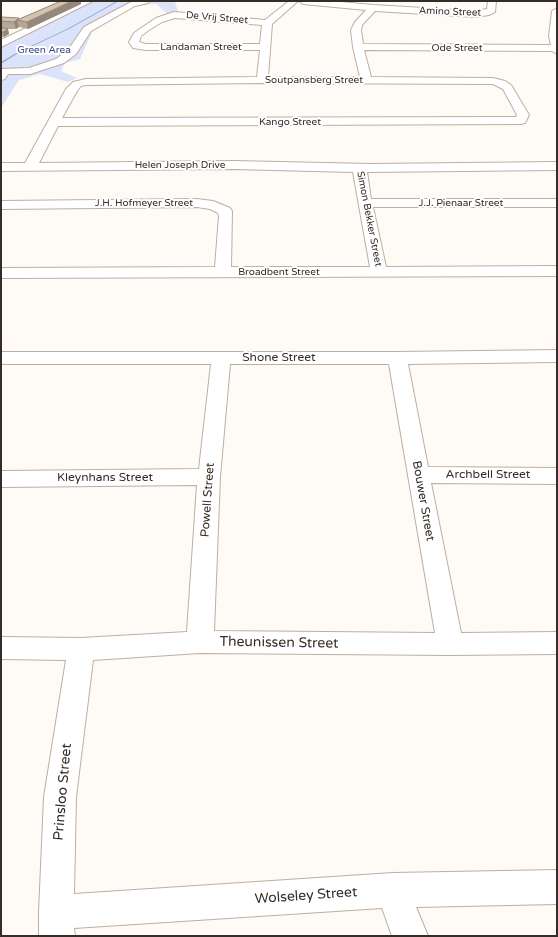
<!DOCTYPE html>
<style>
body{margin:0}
#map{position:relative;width:558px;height:937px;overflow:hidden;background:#fefbf7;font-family:"Varela Round",sans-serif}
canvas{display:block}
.frame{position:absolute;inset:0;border:2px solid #342d27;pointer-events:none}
</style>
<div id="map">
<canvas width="558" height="937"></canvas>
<div class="frame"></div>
</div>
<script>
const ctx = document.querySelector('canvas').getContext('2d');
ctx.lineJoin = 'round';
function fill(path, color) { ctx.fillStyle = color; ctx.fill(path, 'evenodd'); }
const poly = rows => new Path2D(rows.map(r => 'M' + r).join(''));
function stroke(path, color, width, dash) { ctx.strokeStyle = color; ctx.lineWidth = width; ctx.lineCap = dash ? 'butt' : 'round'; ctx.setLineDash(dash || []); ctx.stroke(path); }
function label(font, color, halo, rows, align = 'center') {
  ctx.font = font + ' "Varela Round",sans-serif'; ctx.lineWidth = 4; ctx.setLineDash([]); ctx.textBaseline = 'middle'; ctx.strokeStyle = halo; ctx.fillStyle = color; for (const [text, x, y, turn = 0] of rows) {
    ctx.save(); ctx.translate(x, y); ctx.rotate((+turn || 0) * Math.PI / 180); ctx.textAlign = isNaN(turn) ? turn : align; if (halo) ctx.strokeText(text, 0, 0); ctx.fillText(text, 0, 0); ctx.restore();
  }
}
fill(poly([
 [89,1,177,1,175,2,179,14,169,15,156,4,135,6,92,32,80,59,65,63,61,71,77,78,68,82,40,74,19,80,1,108,1,45]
]), '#dbe3fa');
fill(poly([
 [117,1,119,1,69,29,20,52,1,64,1,62,18,52,67,29,117,1]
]), '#9aa9d9');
const minor = poly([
 [82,1,93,1,1,47,1,40,82,1],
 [133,1,149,1,148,3,135,6,91,31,76,54,64,63,30,74,8,74,5,79,1,80,1,69,29,68,56,59,68,50,84,27,133,1],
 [289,1,298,1,272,24,268,77,360,77,353,47,351,30,355,22,366,10,303,4,299,1,330,1,373,5,475,11,487,9,488,1,496,1,495,12,489,15,475,17,375,11,362,25,361,30,363,44,551,45,549,36,552,11,557,8,557,54,552,51,364,50,371,77,493,78,505,81,511,85,529,115,525,123,521,124,58,126,39,163,234,161,371,164,557,162,557,170,367,172,371,199,557,199,557,207,373,207,386,267,557,266,557,276,1,278,1,268,215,267,219,216,218,213,210,209,197,207,1,209,1,201,197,199,213,201,230,208,232,211,231,267,370,267,353,172,234,169,1,171,1,163,25,163,66,89,73,82,86,79,257,77,260,50,146,50,133,48,129,42,134,33,156,18,174,12,265,20,289,1],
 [175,18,262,25,260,44,146,44,139,42,141,36,149,30,162,22,175,18],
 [262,83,493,84,503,89,517,115,516,117,510,117,62,118,77,91,81,86,86,85,262,83],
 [557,350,557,362,408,364,428,467,557,468,557,484,431,483,461,633,557,632,557,654,450,655,200,653,93,660,76,797,74,894,393,873,557,870,557,904,416,907,428,936,392,936,382,908,74,928,75,936,39,936,39,912,44,797,66,660,1,659,1,637,81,638,187,632,197,485,1,487,1,471,199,469,211,364,1,364,1,352,397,352,557,350],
 [230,364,389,364,435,633,214,631,220,477,230,364]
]);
stroke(minor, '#bfae9d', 2);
fill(minor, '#fff');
fill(poly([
 [81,4,28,29,19,27,16,29,8,29,9,34,4,37,1,37,1,17,19,19]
]), '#b5a797');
fill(poly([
 [72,1,81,1,81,4,28,29,27,22],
 [19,18,20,21,17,20,19,27,16,29,14,22],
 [8,29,9,34,4,37,3,32]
]), '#94887b');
const building = poly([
 [61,1,72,1,27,22,17,20,61,1],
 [1,17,19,18,14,22,1,21,1,17],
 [1,28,8,29,3,32,1,32,1,28]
]);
fill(building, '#d3c2b0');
stroke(building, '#94887b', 1);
label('10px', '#342d27', '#fff', [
 ["Amino Street",450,12,2],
 ["De Vrij Street",217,18,5],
 ["Landaman Street",201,47],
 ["Ode Street",457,48],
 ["Soutpansberg Street",314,80],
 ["Kango Street",290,122],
 ["Helen Joseph Drive",180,165],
 ["J.H. Hofmeyer Street",144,203],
 ["J.J. Pienaar Street",461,203],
 ["Simon Bekker Street",369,219,79],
 ["Broadbent Street",279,272]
]);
label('10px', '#364581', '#fff', [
 ["Green Area",44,50]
]);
label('12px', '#342d27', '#fff', [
 ["Shone Street",279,358],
 ["Archbell Street",488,475],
 ["Kleynhans Street",105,478],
 ["Powell Street",208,500,-86],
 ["Bouwer Street",423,501,80]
]);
label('14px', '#342d27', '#fff', [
 ["Theunissen Street",279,643,1],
 ["Prinsloo Street",63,792,-85],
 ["Wolseley Street",306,896,-4]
]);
</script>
